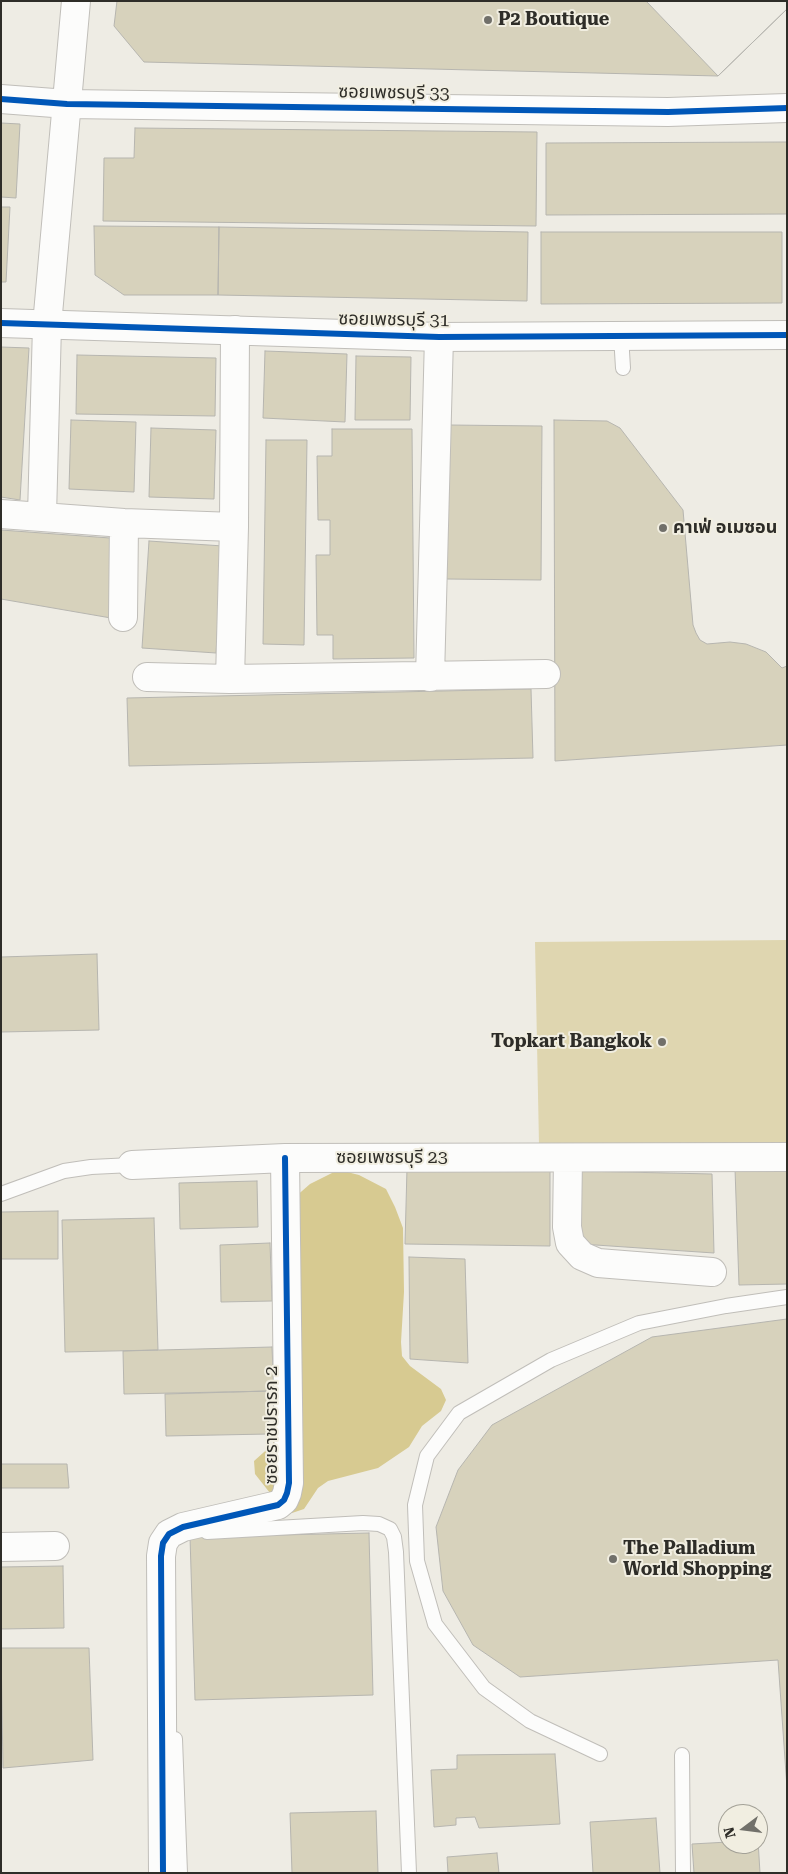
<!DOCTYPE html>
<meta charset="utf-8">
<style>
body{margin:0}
#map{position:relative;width:788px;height:1874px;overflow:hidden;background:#eeece4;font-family:"Roboto Serif",serif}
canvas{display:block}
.frame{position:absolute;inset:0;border:2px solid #2e2d28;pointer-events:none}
.north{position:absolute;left:718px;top:1804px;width:50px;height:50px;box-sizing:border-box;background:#f1eee1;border:1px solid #a3a197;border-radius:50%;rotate:255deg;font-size:14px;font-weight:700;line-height:20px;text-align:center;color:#2e2d28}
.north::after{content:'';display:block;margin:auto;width:18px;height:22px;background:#71706a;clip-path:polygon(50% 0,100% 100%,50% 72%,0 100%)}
</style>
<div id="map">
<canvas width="788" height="1874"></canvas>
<div class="frame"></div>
<div class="north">N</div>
</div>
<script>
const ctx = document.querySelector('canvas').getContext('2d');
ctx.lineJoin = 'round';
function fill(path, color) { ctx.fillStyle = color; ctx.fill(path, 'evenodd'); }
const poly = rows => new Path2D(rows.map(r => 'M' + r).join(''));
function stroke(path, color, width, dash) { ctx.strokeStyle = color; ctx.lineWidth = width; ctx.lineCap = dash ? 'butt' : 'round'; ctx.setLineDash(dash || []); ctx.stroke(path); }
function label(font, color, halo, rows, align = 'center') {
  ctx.font = font + ' "Roboto Serif","Noto Sans Thai",serif'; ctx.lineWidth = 4; ctx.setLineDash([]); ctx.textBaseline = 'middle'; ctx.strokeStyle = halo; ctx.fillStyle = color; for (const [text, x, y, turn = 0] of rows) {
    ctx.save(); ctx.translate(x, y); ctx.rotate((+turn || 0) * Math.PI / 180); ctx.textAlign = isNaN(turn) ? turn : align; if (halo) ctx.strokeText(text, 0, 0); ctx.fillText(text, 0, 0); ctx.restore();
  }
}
fill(poly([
 [787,940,787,1143,539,1145,535,942]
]), '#dfd6b0');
fill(poly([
 [334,1172,347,1172,359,1175,386,1189,395,1207,403,1228,404,1292,401,1342,402,1356,410,1366,441,1389,446,1400,441,1411,422,1426,409,1447,378,1468,328,1481,318,1488,304,1509,292,1513,281,1507,255,1474,254,1461,273,1444,280,1406,294,1198,310,1184]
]), '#d7ca91');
const building = poly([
 [117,1,787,1,787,9,718,76,144,62,114,26,117,1],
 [646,1,787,1,787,9,718,76,646,1],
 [1,123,20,124,16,198,1,197,1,123],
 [135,128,537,132,536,226,103,221,104,158,134,158,135,128],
 [787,142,787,214,546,215,546,143,787,142],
 [1,207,10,207,6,282,1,282,1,207],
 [94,226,219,227,218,295,124,295,95,275,94,226],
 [219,227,528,232,527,301,218,295,219,227],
 [541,232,782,232,782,303,541,304,541,232],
 [1,347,29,348,20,500,1,497,1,347],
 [265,351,347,354,345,422,263,418,265,351],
 [77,355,216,358,215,416,76,414,77,355],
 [356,356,411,357,410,420,355,420,356,356],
 [71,420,136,422,134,492,69,489,71,420],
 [554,420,607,421,620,428,683,510,693,625,696,633,700,640,707,644,730,642,746,644,766,652,782,668,787,666,787,745,555,761,554,420],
 [448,425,542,426,541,580,446,579,448,425],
 [151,428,216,430,214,499,149,497,151,428],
 [332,429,412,429,414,658,333,659,333,635,317,635,316,555,330,555,330,520,318,520,317,456,332,456,332,429],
 [266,440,307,440,304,645,263,644,266,440],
 [1,530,110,538,111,618,1,599,1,530],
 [149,541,223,546,216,653,142,648,149,541],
 [531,689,533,758,129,766,127,698,531,689],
 [97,954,99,1030,1,1032,1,957,97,954],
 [550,1166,550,1246,405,1244,407,1168,550,1166],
 [787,1167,787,1284,739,1285,735,1169,787,1167],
 [579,1171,712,1174,714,1253,581,1244,579,1171],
 [257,1181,258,1227,180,1229,179,1183,257,1181],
 [58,1211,58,1259,1,1259,1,1212,58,1211],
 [154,1218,158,1350,65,1352,62,1220,154,1218],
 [270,1243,272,1301,221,1302,220,1245,270,1243],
 [409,1257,465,1259,468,1363,410,1359,409,1257],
 [787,1319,787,1788,778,1660,520,1677,473,1645,443,1591,436,1527,458,1470,492,1425,652,1337,787,1319],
 [272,1347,274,1391,124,1394,123,1351,272,1347],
 [268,1391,269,1434,166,1436,165,1394,268,1391],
 [1,1464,67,1464,69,1488,1,1488,1,1464],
 [369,1533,373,1695,195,1700,190,1537,369,1533],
 [63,1566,64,1628,1,1629,1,1567,63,1566],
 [1,1648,89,1648,93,1760,3,1768,1,1648],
 [555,1754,560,1824,479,1828,475,1817,456,1818,456,1825,434,1827,431,1770,457,1769,457,1755,555,1754],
 [376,1811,378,1873,292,1873,290,1813,376,1811],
 [656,1818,660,1873,593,1873,590,1822,656,1818],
 [758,1840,760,1873,694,1873,692,1844,728,1842,728,1844,758,1844,758,1840],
 [497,1853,499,1873,448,1873,447,1857,497,1853]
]);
fill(building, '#d7d2bc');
stroke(building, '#b6b5af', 1);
const service = poly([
 [621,335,623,368],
 [1,1194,64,1171,91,1167,132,1165],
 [207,1532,363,1523,379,1524,390,1529,394,1537,396,1552,409,1873],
 [175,1739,180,1873],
 [600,1754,530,1721,484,1688,435,1624,417,1561,415,1505,427,1456,459,1413,551,1360,639,1323,726,1306,787,1297],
 [682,1755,683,1873]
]);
const minor = poly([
 [1,99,67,104,668,112,787,108],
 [1,514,124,523,234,527],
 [42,516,47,325,76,1],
 [123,617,124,523],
 [147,677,230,679,546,674],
 [430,677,439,337],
 [230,679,234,527,235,330],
 [568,1158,567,1227,570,1243,582,1256,598,1263,712,1272],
 [132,1165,285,1158,787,1157],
 [1,1547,55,1546],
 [163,1873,161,1556,163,1543,169,1534,183,1527,278,1505,284,1500,287,1493,289,1483,285,1158]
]);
const tertiary = poly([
 [1,323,439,337,787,335]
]);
stroke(service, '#c0beb9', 16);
stroke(minor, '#c0beb9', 30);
stroke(tertiary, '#c0beb9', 30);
stroke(service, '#fcfcfb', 14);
stroke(minor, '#fcfcfb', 28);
stroke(tertiary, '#fcfcfb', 28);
stroke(poly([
 [1,99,67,104,668,112,787,108],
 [1,323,439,337,787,335],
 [163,1873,161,1556,163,1543,169,1534,183,1527,278,1505,284,1500,287,1493,289,1483,285,1158]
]), '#0057b8', 6);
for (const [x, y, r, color] of [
 [488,20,5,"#71706a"],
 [663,528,5,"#71706a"],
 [662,1042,5,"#71706a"],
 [613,1559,5,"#71706a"]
]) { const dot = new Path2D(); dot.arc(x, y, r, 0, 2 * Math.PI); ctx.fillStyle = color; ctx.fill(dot); stroke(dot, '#f1eee1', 2); }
label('bold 18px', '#2e2d28', '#f1eee1', [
 ["P2 Boutique",498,20],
 ["คาเฟ่ อเมซอน",673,528],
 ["Topkart Bangkok",652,1042,"right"],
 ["The Palladium",623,1549],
 ["World Shopping",623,1570]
], 'left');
label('18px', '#2e2d28', '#f1eee1', [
 ["ซอยเพชรบุรี 33",394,93,1],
 ["ซอยเพชรบุรี 31",394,320,1],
 ["ซอยเพชรบุรี 23",392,1158],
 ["ซอยราชปรารภ 2",272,1425,-90]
]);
</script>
